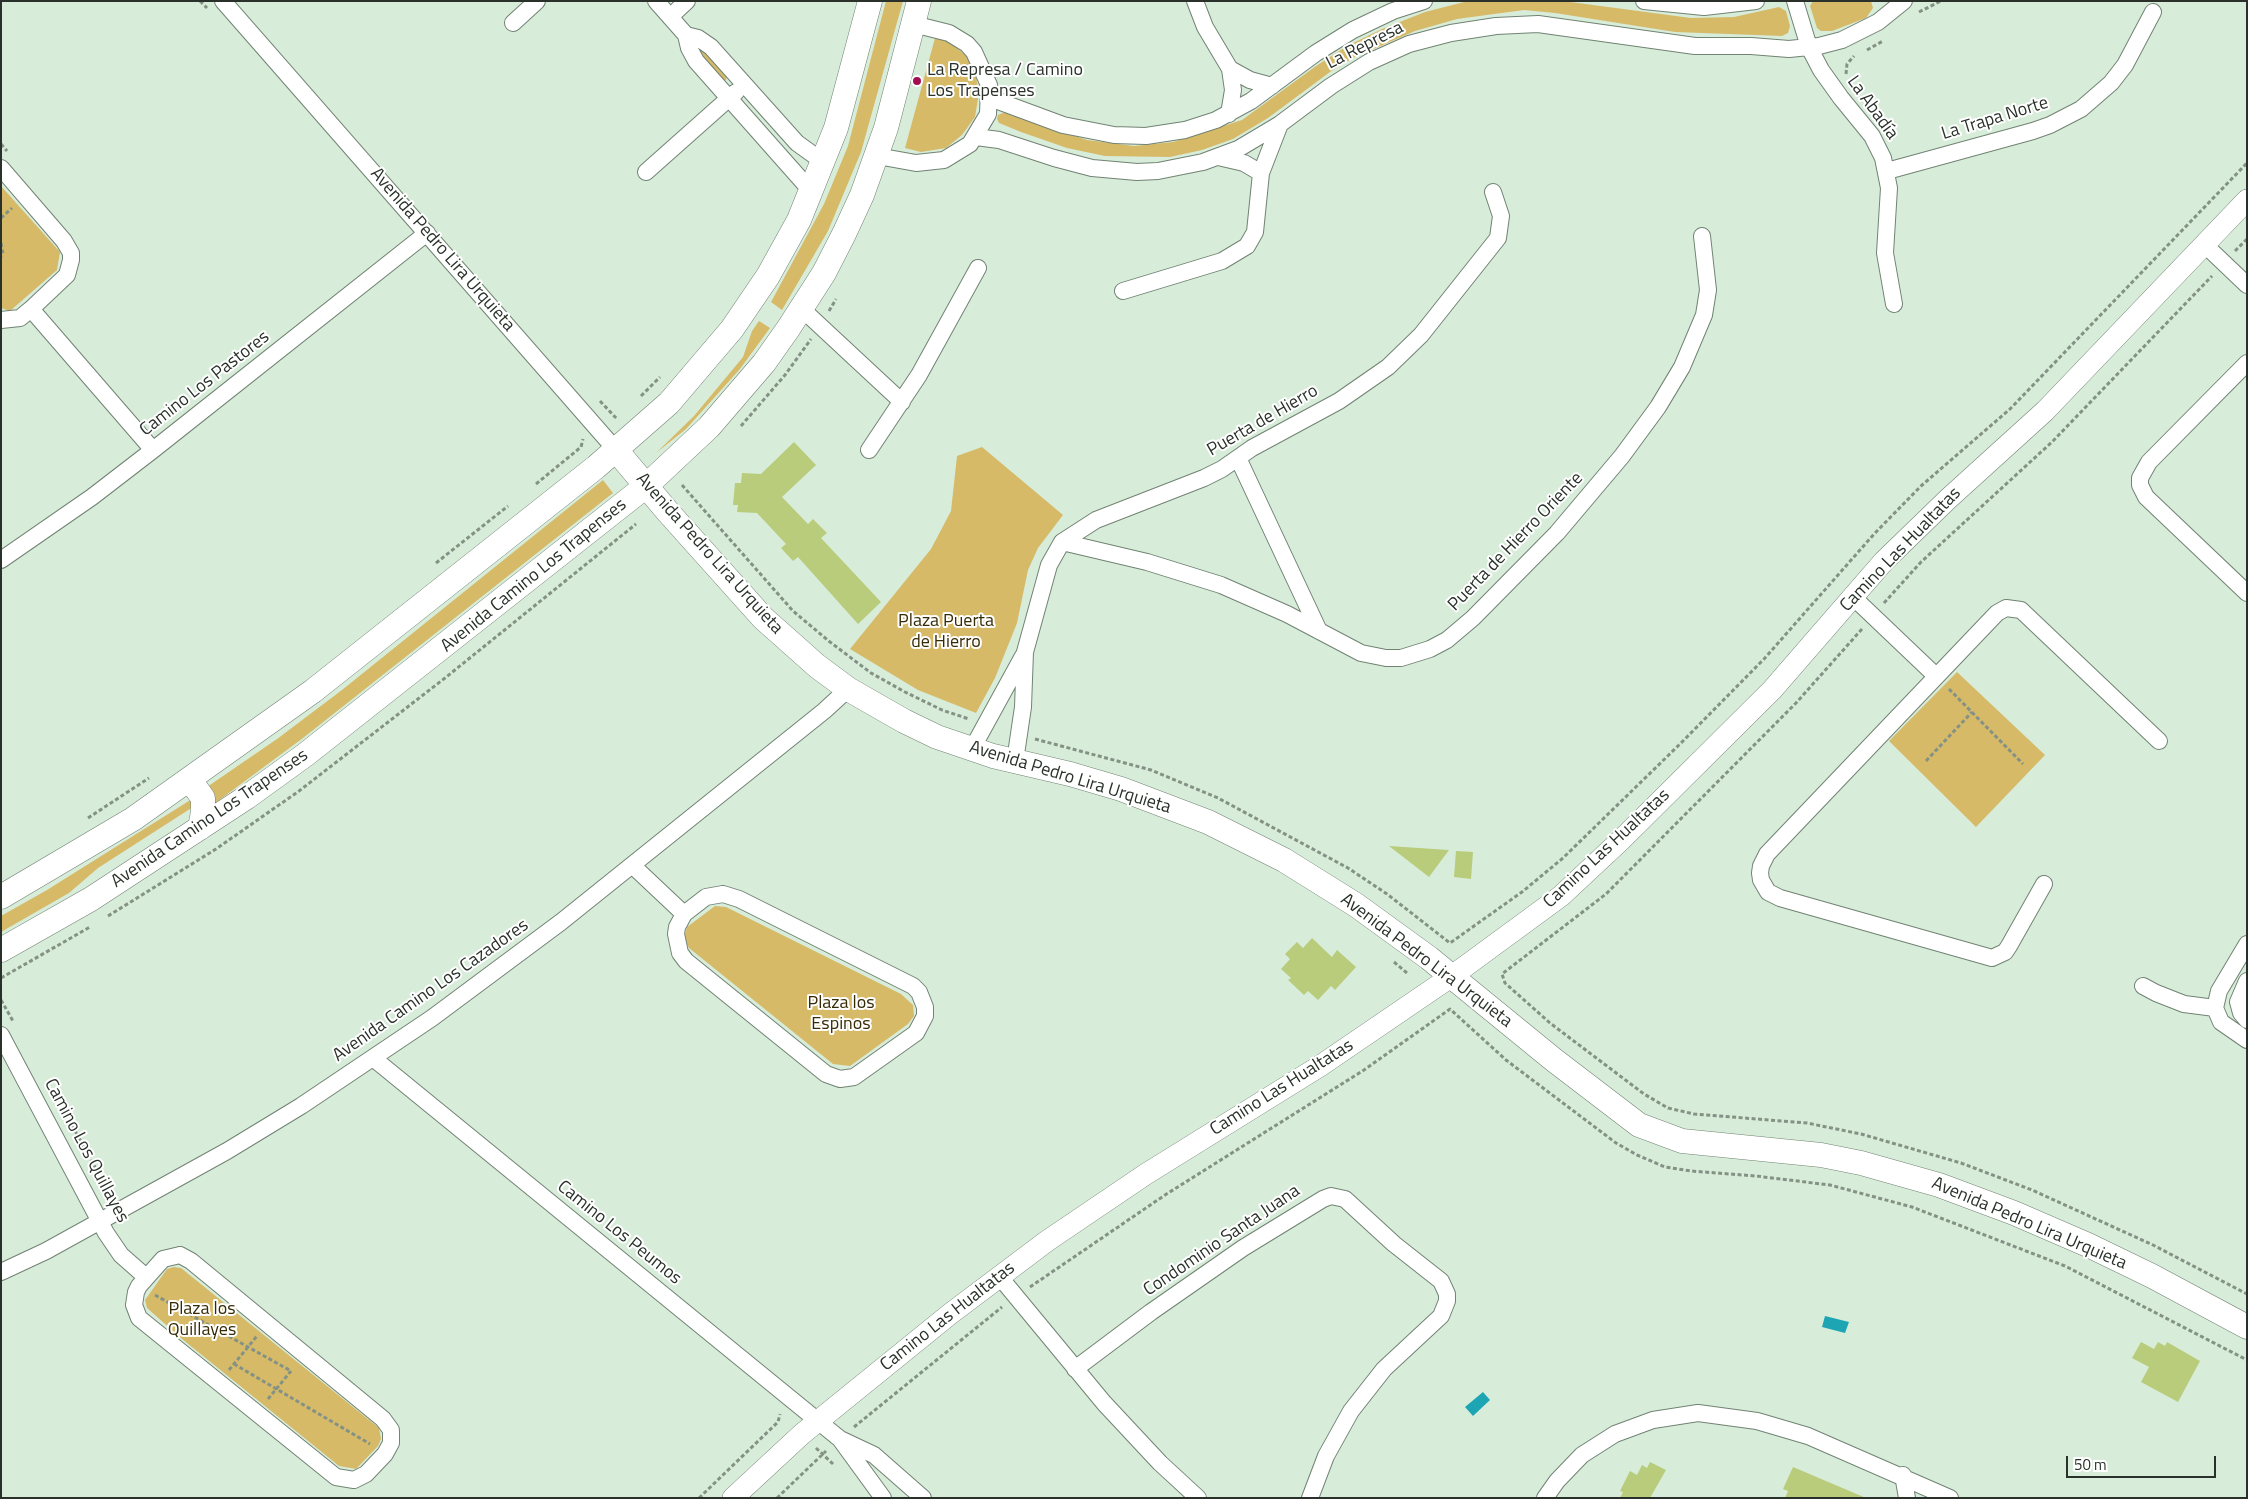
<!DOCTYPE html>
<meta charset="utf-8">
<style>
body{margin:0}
#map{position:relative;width:2248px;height:1499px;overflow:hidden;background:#d8ecda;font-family:"Titillium Web",sans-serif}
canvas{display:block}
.frame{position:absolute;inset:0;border:2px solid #29312a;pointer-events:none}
.scale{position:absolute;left:2066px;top:1456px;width:150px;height:22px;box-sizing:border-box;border:2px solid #29312a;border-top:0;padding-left:6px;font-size:15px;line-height:18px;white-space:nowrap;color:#29312a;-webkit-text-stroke:4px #fff;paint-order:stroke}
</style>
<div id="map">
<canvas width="2248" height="1499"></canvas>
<div class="frame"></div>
<div class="scale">50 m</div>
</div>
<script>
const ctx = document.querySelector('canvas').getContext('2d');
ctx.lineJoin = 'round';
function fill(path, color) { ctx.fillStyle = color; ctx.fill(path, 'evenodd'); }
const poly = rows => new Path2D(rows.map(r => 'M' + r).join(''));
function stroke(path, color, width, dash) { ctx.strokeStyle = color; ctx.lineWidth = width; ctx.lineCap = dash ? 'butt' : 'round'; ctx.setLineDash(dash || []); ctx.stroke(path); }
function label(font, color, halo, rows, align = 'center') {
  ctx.font = font + ' "Titillium Web",sans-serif'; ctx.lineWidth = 4; ctx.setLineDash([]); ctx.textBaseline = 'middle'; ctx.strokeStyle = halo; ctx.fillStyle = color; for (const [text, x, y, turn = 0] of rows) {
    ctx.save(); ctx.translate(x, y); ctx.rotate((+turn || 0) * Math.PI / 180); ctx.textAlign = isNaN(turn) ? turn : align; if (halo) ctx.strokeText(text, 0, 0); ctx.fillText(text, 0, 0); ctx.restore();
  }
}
fill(poly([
 [886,1,903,1,861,152,828,231,782,310,771,302,824,204,848,146],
 [1468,1,1563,1,1691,18,1734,17,1779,7,1786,11,1790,26,1788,33,1782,36,1675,32,1555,13,1524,10,1457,19,1415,31,1353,58,1330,72,1268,118,1233,139,1202,150,1170,157,1105,156,1067,148,1021,132,999,123,997,119,998,115,1005,112,1087,140,1134,146,1173,142,1242,120,1316,66,1347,46,1382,29,1425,12],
 [1813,1,1871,1,1873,8,1866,18,1832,31,1821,31,1817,28,1810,6],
 [935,38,945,39,967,56,975,71,979,93,975,117,962,135,946,148,921,152,905,148],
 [700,47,703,48,727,76,726,80,723,80,698,51],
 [1,186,60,252,57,270,10,311,1,308],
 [759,321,770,328,740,369,686,429,656,453,694,416,743,357,752,331],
 [982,447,1063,515,1038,548,1028,570,1017,623,995,678,976,713,918,690,850,649,931,549,951,511,957,456],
 [603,480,613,493,303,738,214,804,207,787,277,739,342,690],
 [1957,672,2045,755,1976,827,1889,741],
 [192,799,193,807,98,868,69,893,1,932,1,916,47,890],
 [715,906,726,907,901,994,913,1005,914,1016,908,1024,850,1066,833,1064,689,948,684,939,687,927],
 [174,1267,181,1268,379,1428,381,1439,378,1446,356,1469,339,1466,182,1339,147,1308,145,1300,167,1269]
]), '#d6ba68');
fill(poly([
 [1825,1316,1849,1322,1845,1333,1822,1327],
 [1483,1392,1490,1400,1473,1416,1465,1407]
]), '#1da5b4');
fill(poly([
 [794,442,816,465,782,497,808,524,813,519,827,533,821,538,881,602,858,624,798,557,793,561,781,548,786,544,757,513,737,512,738,505,733,505,735,483,741,483,742,473,761,474],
 [1389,846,1449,850,1429,877],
 [1456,851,1473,852,1471,879,1454,877],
 [1312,938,1332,957,1337,950,1356,967,1335,990,1331,986,1318,1000,1308,991,1304,995,1288,980,1291,978,1281,969,1290,959,1285,954,1297,942,1303,948],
 [2141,1342,2154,1349,2158,1342,2165,1346,2167,1342,2200,1361,2178,1402,2141,1382,2149,1367,2132,1358],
 [1650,1462,1666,1470,1650,1498,1620,1498,1623,1492,1620,1491,1630,1471,1637,1475,1642,1465,1647,1468],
 [1793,1467,1866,1498,1785,1498,1788,1491,1783,1489]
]), '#b9cc7b');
const minor = poly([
 [223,1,616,450],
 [656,1,686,35,689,48,696,61,812,192],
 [1195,1,1205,27,1230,69,1233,90,1229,114],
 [1644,1,1704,7,1756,1],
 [1795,1,1809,47,1821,70,1841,98,1872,136,1883,158,1889,188,1885,253,1894,304],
 [670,17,687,1],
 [513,23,537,1],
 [686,35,698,38,711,47,797,143,815,156,825,159],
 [1230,69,1250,80,1272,86],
 [990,98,1063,125,1114,135,1146,136,1185,130,1216,120,1251,101,1316,53,1353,30,1393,11,1424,1],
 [976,137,999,140,1054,158,1092,168,1137,172,1158,171,1203,162,1238,149,1280,124,1331,86,1369,62,1409,44,1451,33,1496,26,1538,24,1695,46,1751,46,1789,49,1819,46,1842,40,1878,22,1904,1],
 [877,156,916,163,944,160,970,144,988,114,989,85,974,52,967,44,949,33,913,24],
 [1218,157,1244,163,1261,173],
 [1,168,64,241,71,253,71,260,67,275,31,309,20,318,1,320],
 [1887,171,2033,131,2050,125,2081,109,2111,83,2125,65,2153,12],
 [646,172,736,92],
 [2205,245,2247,285],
 [1123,291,1222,261,1247,246,1255,232,1261,173,1280,124],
 [31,309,153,450],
 [802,309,902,402],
 [2247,363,2149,462,2140,478,2140,485,2146,497,2247,593],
 [869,450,919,375,978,268],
 [1238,458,1319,631],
 [1062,542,1147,562,1221,585,1287,614,1361,653,1386,658,1401,658,1430,649,1447,640,1473,618,1557,533,1622,456,1658,407,1682,367,1704,315,1708,290,1702,236],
 [1,560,92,497,153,450,427,233],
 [1853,597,1936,676],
 [972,749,1023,656],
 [1015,761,1023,707,1025,652,1049,565,1062,542,1096,520,1204,478,1222,469,1252,448,1339,401,1388,367,1421,335,1498,238,1501,216,1493,192],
 [632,865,684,914],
 [2044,884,2009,946,2005,952,1992,958,1780,898,1768,892,1761,880,1760,873,1761,866,1767,854,1997,613,2006,608,2021,610,2159,741],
 [723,894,739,899,913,986,919,992,925,1007,925,1016,916,1033,854,1077,840,1079,826,1074,686,961,680,953,676,934,677,927,684,914,706,897,723,894],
 [2247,944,2219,991,2215,1008,2221,1022,2247,1040],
 [2247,981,2238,1002,2241,1013,2247,1020],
 [2143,986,2156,993,2184,1004,2215,1008],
 [1,1035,106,1233,121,1255,146,1277],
 [373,1058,840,1439,883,1498],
 [180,1255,191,1261,383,1419,391,1430,391,1443,385,1454,366,1474,354,1480,336,1477,139,1318,134,1305,136,1292,139,1286,163,1259,180,1255],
 [1,1272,46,1251,227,1151,301,1106,432,1018,561,922,824,711,848,689],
 [999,1276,1104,1403,1160,1463,1198,1498],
 [1075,1369,1151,1312,1243,1248,1323,1199,1331,1196,1345,1199,1394,1244,1441,1281,1447,1294,1447,1301,1441,1316,1384,1369,1351,1411,1326,1456,1310,1498],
 [840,1439,874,1455,923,1498],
 [1903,1475,1907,1498],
 [1545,1498,1557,1481,1582,1455,1615,1434,1653,1420,1698,1413,1757,1421,1808,1436,1950,1498]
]);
const tertiary = poly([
 [733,1498,802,1434,950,1314,1047,1241,1146,1174,1320,1066,1452,976,1561,896,1621,840,1772,690,1884,561,1948,499,2045,411,2247,200]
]);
const secondary = poly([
 [616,450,668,512,763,618,817,666,848,689,904,721,937,737,993,756,1070,774,1121,789,1208,822,1284,860,1356,905,1429,958,1554,1060,1639,1125,1682,1141,1821,1155,1861,1163,1939,1185,2014,1213,2088,1245,2152,1276,2247,1327],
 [187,782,195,787,203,798,203,812,200,828],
 [1,897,133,819,313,691,596,467,669,403,732,329,768,276,799,220,836,128,870,1],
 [1,950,91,899,247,797,305,755,646,486,709,427,764,363,788,329,824,273,844,234,862,195,886,128,919,1]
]);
stroke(minor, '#718373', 18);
stroke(tertiary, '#718373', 22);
stroke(secondary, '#718373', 25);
stroke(poly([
 [200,1,207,8],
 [1919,12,1941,1],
 [1867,50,1883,41],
 [1846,74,1847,64,1854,56],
 [1,144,7,151],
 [1,218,12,208],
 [1,243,3,254,1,256],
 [2235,251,2247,239],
 [829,311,836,299],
 [641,396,660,377],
 [600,401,617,419],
 [741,426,785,375,811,339],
 [536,484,581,447,583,439],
 [682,485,793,611,830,642,871,673,905,692,942,710,969,719],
 [436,563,508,506],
 [1884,603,1921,562,2052,442,2212,276],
 [1862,629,1796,703,1606,894,1502,974,1505,983,1550,1023,1644,1094,1668,1108,1694,1114,1807,1123,1861,1134,1961,1163,2032,1190,2153,1245,2247,1294],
 [1949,689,2023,764],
 [1035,739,1151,770,1218,798,1348,868,1387,894,1450,943,1522,892,1563,858,1679,745,1764,659,1875,533,1921,486,2010,409,2247,163],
 [1926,761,1972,712],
 [88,818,149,778],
 [108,916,216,849,299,791,445,678,636,524],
 [1394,962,1407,973],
 [1,978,90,927],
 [1,1000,13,1021],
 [69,1120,111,1196],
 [1030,1287,1165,1195,1364,1070,1450,1009,1506,1060,1616,1143,1637,1155,1665,1167,1691,1171,1756,1176,1830,1185,1912,1207,2065,1266,2247,1360],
 [155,1295,291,1371],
 [234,1364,370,1444],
 [229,1370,257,1336],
 [268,1399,291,1371],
 [854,1427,1002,1307],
 [816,1448,833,1464],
 [699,1498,778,1422,780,1414],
 [777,1498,826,1451]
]), '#849286', 3, [4, 2.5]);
stroke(minor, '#fff', 16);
stroke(tertiary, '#fff', 21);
stroke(secondary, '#fff', 24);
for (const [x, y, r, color] of [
 [917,81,5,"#a20e4f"]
]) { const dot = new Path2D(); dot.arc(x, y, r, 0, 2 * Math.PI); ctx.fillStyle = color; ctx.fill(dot); stroke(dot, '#fff', 2); }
label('18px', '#29312a', '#fff', [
 ["La Represa",1365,46,-27],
 ["La Abadía",1872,108,54],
 ["La Trapa Norte",1995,119,-17],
 ["Avenida Pedro Lira Urquieta",442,250,49],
 ["Camino Los Pastores",205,384,-38],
 ["Puerta de Hierro",1263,421,-30],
 ["Puerta de Hierro Oriente",1516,542,-46],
 ["Camino Las Hualtatas",1901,550,-46],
 ["Avenida Pedro Lira Urquieta",709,554,48],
 ["Avenida Camino Los Trapenses",534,576,-39],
 ["Avenida Pedro Lira Urquieta",1070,778,17],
 ["Avenida Camino Los Trapenses",210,819,-34],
 ["Camino Las Hualtatas",1607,849,-43],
 ["Avenida Pedro Lira Urquieta",1426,961,37],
 ["Avenida Camino Los Cazadores",431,991,-35],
 ["Camino Las Hualtatas",1282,1088,-32],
 ["Camino Los Quillayes",86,1151,62],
 ["Avenida Pedro Lira Urquieta",2029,1224,23],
 ["Camino Los Peumos",619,1233,39],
 ["Condominio Santa Juana",1222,1241,-34],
 ["Camino Las Hualtatas",948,1317,-38]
]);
label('18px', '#29312a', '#fff', [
 ["La Represa / Camino",927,71],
 ["Los Trapenses",927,92]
], 'left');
label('18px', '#372b05', '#fff', [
 ["Plaza Puerta",946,622],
 ["de Hierro",946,643],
 ["Plaza los",841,1004],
 ["Espinos",841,1025],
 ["Plaza los",202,1310],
 ["Quillayes",202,1331]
]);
</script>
